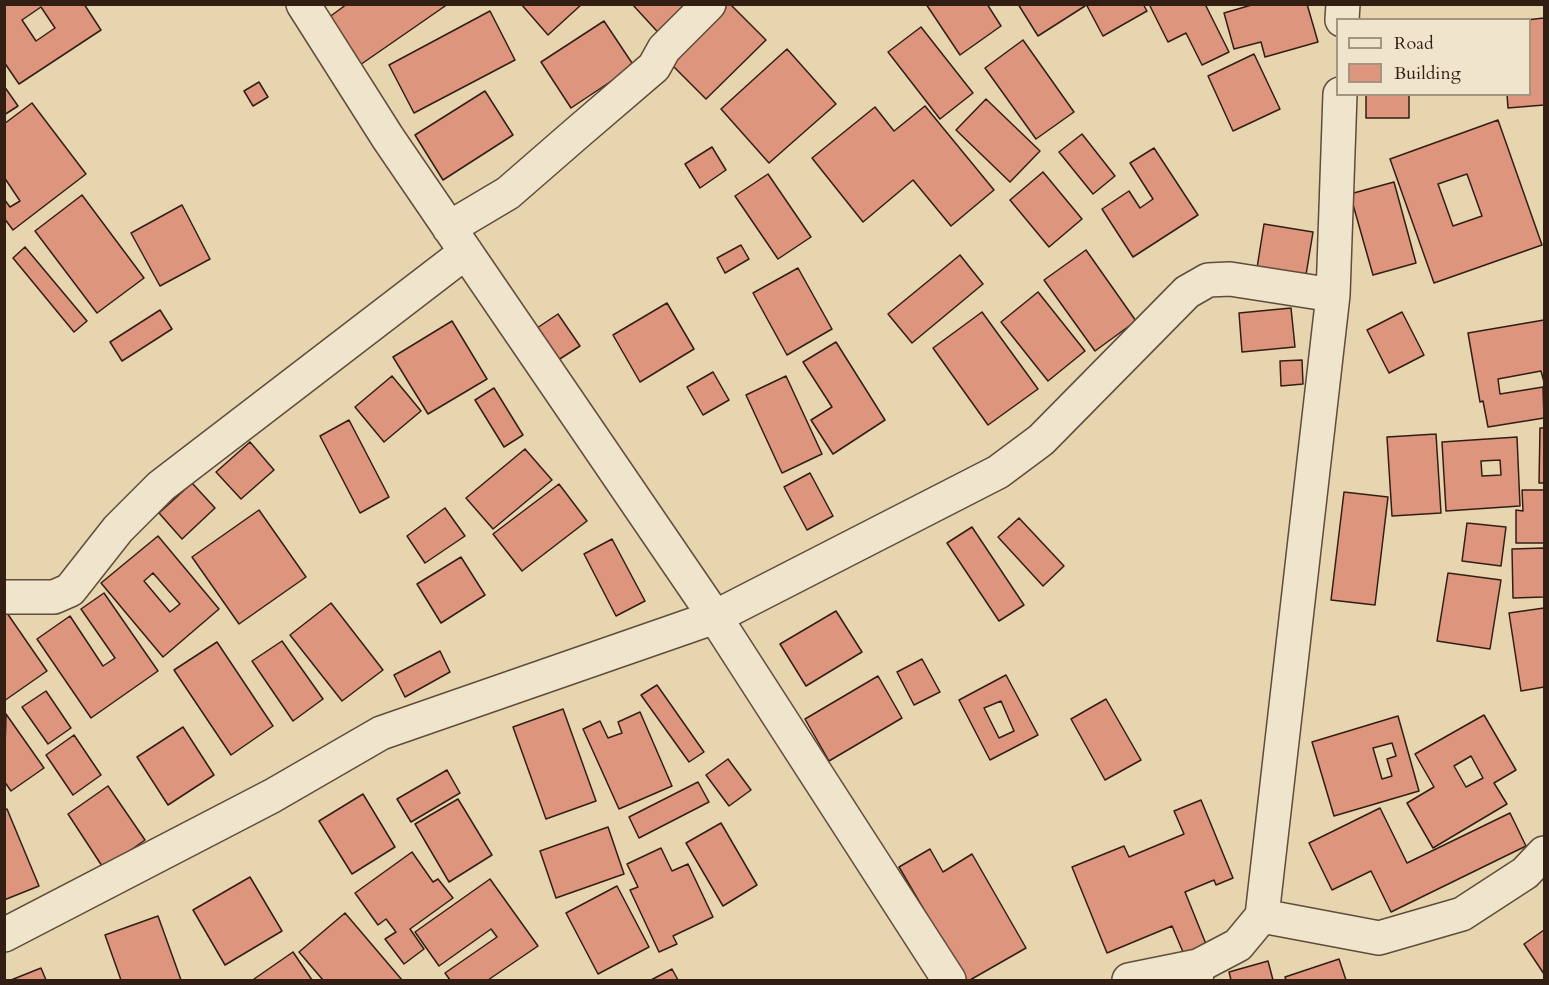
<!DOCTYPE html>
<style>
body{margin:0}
#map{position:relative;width:1549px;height:985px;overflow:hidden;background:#e7d5b0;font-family:Cardo,serif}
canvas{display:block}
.frame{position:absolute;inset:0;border:6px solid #331e14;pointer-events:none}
.legend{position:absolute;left:1336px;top:18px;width:195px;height:78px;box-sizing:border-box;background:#efe4cc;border:2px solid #a49582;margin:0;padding:8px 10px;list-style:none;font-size:18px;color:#331e14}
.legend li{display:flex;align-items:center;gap:12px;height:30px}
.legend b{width:30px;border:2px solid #a49582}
</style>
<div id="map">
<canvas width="1549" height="985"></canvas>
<div class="frame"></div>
<ul class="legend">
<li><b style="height:8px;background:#efe4cc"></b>Road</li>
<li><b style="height:16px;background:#dd957d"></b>Building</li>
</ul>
</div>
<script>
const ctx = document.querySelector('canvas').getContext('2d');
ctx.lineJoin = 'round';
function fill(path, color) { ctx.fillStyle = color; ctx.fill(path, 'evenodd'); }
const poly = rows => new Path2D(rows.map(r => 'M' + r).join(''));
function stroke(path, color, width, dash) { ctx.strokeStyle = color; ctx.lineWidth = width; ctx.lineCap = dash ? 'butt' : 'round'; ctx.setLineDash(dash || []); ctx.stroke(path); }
const building = poly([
 [4,4,84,4,101,30,19,84,4,62,4,4],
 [41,7,55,28,36,41,22,20,41,7],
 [347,4,448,4,360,65,328,18,347,4],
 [521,4,582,4,548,35,521,4],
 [632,4,704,4,666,41,632,4],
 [718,4,730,4,766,40,706,99,665,58,718,4],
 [926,4,987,4,1001,26,960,55,926,4],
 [1018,4,1084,4,1085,6,1038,36,1018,4],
 [1086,4,1143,4,1147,11,1103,36,1086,4],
 [1149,4,1205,4,1229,52,1202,65,1186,33,1168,42,1149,4],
 [1255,4,1307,4,1318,42,1265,57,1261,42,1234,49,1224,13,1255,4],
 [490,11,515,60,414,113,389,65,490,11],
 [1544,18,1544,105,1508,108,1507,94,1530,94,1530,20,1526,20,1544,18],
 [604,21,634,66,571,108,541,62,604,21],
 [921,27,973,93,940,119,888,52,921,27],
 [1023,40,1074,112,1036,139,985,68,1023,40],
 [787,49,836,104,769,163,721,109,787,49],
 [1254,54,1280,109,1233,131,1208,76,1254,54],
 [259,82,268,97,253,106,244,91,259,82],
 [4,86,18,106,4,115,4,86],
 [485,91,513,135,443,180,415,135,485,91],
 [1366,94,1409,94,1409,118,1366,118,1366,94],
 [986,99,1040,151,1010,182,956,130,986,99],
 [32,103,86,174,13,230,4,218,4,199,10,207,20,201,4,177,4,124,32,103],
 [925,106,994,190,951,226,913,180,863,222,812,158,875,107,894,131,925,106],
 [1498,120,1542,245,1434,283,1390,159,1498,120],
 [1467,174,1482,216,1453,226,1438,184,1467,174],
 [1082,134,1115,176,1093,194,1059,152,1082,134],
 [712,147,726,170,700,188,685,164,712,147],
 [1154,148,1198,215,1133,257,1102,209,1129,191,1140,208,1153,199,1130,163,1154,148],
 [1043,172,1082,219,1049,247,1010,200,1043,172],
 [768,174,811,237,778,259,735,196,768,174],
 [1394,182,1416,263,1373,275,1350,194,1394,182],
 [82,195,144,278,97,313,35,231,82,195],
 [182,205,210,259,160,286,131,233,182,205],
 [1264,224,1313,232,1306,275,1257,268,1264,224],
 [741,245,749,259,725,273,717,258,741,245],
 [25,247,87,321,74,332,13,258,25,247],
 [1086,250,1136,321,1095,351,1044,280,1086,250],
 [960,255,983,284,912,343,888,314,960,255],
 [798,268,832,329,787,355,753,293,798,268],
 [1038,292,1085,351,1048,381,1001,322,1038,292],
 [667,303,694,349,640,382,613,335,667,303],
 [1291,308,1295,347,1242,352,1239,313,1291,308],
 [160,310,172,329,122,361,110,342,160,310],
 [982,312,1038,389,988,425,933,348,982,312],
 [1402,312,1424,355,1389,373,1367,330,1402,312],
 [558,314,580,346,552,364,531,332,558,314],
 [1544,320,1544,382,1541,371,1498,379,1500,394,1543,387,1544,418,1488,427,1483,401,1480,402,1468,333,1544,320],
 [452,321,487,379,428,414,393,357,452,321],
 [836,342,885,420,833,454,811,420,832,407,803,362,836,342],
 [1302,360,1303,384,1281,386,1280,361,1302,360],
 [713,372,729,400,703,415,687,387,713,372],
 [392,376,421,411,384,442,355,407,392,376],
 [786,376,822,454,782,473,746,395,786,376],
 [494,388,523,435,504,447,475,400,494,388],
 [349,420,389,497,360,513,320,436,349,420],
 [1540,428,1544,428,1544,483,1539,483,1540,428],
 [1436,434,1441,513,1392,516,1387,437,1436,434],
 [1517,437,1520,506,1446,511,1442,442,1517,437],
 [1500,460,1501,475,1482,476,1481,461,1500,460],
 [250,442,274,470,241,499,216,472,250,442],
 [525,449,552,480,493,529,466,498,525,449],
 [810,473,833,516,807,530,784,487,810,473],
 [192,483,215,508,182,539,159,513,192,483],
 [559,484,587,521,522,571,493,534,559,484],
 [1522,490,1544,490,1544,543,1516,543,1516,510,1523,511,1522,490],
 [1344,492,1388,497,1375,605,1331,600,1344,492],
 [445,508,465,536,425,563,407,536,445,508],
 [259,510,306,577,239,624,192,557,259,510],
 [1019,518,1064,566,1043,586,998,537,1019,518],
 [1467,523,1506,527,1501,566,1462,561,1467,523],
 [972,527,1024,605,999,621,947,543,972,527],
 [158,536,219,609,163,657,101,583,158,536],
 [153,573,180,604,170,612,144,581,153,573],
 [612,539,645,601,616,616,584,554,612,539],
 [1544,548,1544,597,1513,598,1512,549,1544,548],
 [461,557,485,595,441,623,417,584,461,557],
 [1448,573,1501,580,1490,649,1437,641,1448,573],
 [104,593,158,671,91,718,37,639,70,616,103,666,115,658,81,609,104,593],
 [331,603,383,670,342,701,290,635,331,603],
 [1544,608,1544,687,1521,691,1509,613,1544,608],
 [836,611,862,652,806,686,780,644,836,611],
 [7,613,47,671,4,701,4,615,7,613],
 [282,641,323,699,293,721,252,661,282,641],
 [217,642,273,726,231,755,174,670,217,642],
 [440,651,450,672,405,697,394,675,440,651],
 [922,659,940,692,914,705,897,672,922,659],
 [1006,675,1038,735,990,760,959,700,1006,675],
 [1001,701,1014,731,999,738,984,708,1001,701],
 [878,676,902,718,829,761,805,719,878,676],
 [657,685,704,752,689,762,641,695,657,685],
 [46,691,71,728,48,744,22,707,46,691],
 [1106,699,1141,760,1105,780,1071,719,1106,699],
 [563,709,596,801,546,819,513,727,563,709],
 [640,712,672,786,619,809,583,729,600,721,608,738,622,733,618,722,640,712],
 [6,714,44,768,11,791,4,781,6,714],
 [1484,715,1516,770,1494,783,1507,804,1433,848,1407,803,1434,787,1415,754,1484,715],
 [1471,756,1483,778,1466,787,1454,766,1471,756],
 [1398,716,1419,791,1334,816,1312,742,1398,716],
 [1392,743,1396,756,1387,759,1392,776,1382,779,1373,748,1392,743],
 [183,727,214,775,168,805,137,757,183,727],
 [74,735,101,775,73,795,46,755,74,735],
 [728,759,751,790,729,806,706,775,728,759],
 [447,770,460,793,411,822,397,799,447,770],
 [698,782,709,802,639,838,629,817,698,782],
 [108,786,145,840,104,869,68,814,108,786],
 [363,794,395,847,352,874,319,821,363,794],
 [458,799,492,855,449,882,415,824,458,799],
 [1201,800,1233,878,1216,885,1214,880,1185,892,1208,949,1186,959,1172,926,1107,953,1072,867,1124,846,1129,857,1184,834,1174,811,1201,800],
 [1380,808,1407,863,1510,813,1526,846,1391,912,1371,871,1332,890,1309,843,1380,808],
 [7,809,39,886,4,900,4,810,7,809],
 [721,823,757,885,723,906,686,843,721,823],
 [608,827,624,874,556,898,540,851,608,827],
 [661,848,672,871,688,864,713,917,673,936,677,944,659,952,630,890,638,887,627,864,661,848],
 [930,849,943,872,972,854,1026,948,970,980,965,980,899,867,930,849],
 [412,852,433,882,438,879,453,898,410,929,424,949,404,964,385,939,396,932,386,919,378,925,355,893,412,852],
 [250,877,282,931,225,965,193,910,250,877],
 [490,879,538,946,488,980,450,980,445,973,497,937,491,929,439,966,415,932,490,879],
 [617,886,649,947,598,974,566,913,617,886],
 [345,913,402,980,323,980,299,952,345,913],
 [158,916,181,980,121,980,105,935,158,916],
 [1544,930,1544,974,1524,944,1544,930],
 [293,952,312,980,255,980,254,979,293,952],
 [1339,959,1346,980,1286,980,1285,977,1339,959],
 [1268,961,1273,980,1231,980,1229,972,1268,961],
 [41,968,46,980,11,980,41,968],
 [672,969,678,980,651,980,672,969]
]);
fill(building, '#dd957d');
stroke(building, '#331e14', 1.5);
const minor = poly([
 [303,4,388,138,715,617,949,980],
 [1342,20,1343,4],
 [449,228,508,193,577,133,654,67,664,49,709,4],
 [4,597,54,597,70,590,118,529,161,486,466,252],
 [1262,916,1333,295,1340,94],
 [4,935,272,796,381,733,715,617,998,472,1041,440,1187,292,1208,280,1230,279,1333,295],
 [1129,980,1198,966],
 [1196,980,1198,966,1238,945,1262,916,1379,938,1462,914,1525,873,1544,853]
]);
stroke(minor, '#604c3b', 36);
stroke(minor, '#efe4cc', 33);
</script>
